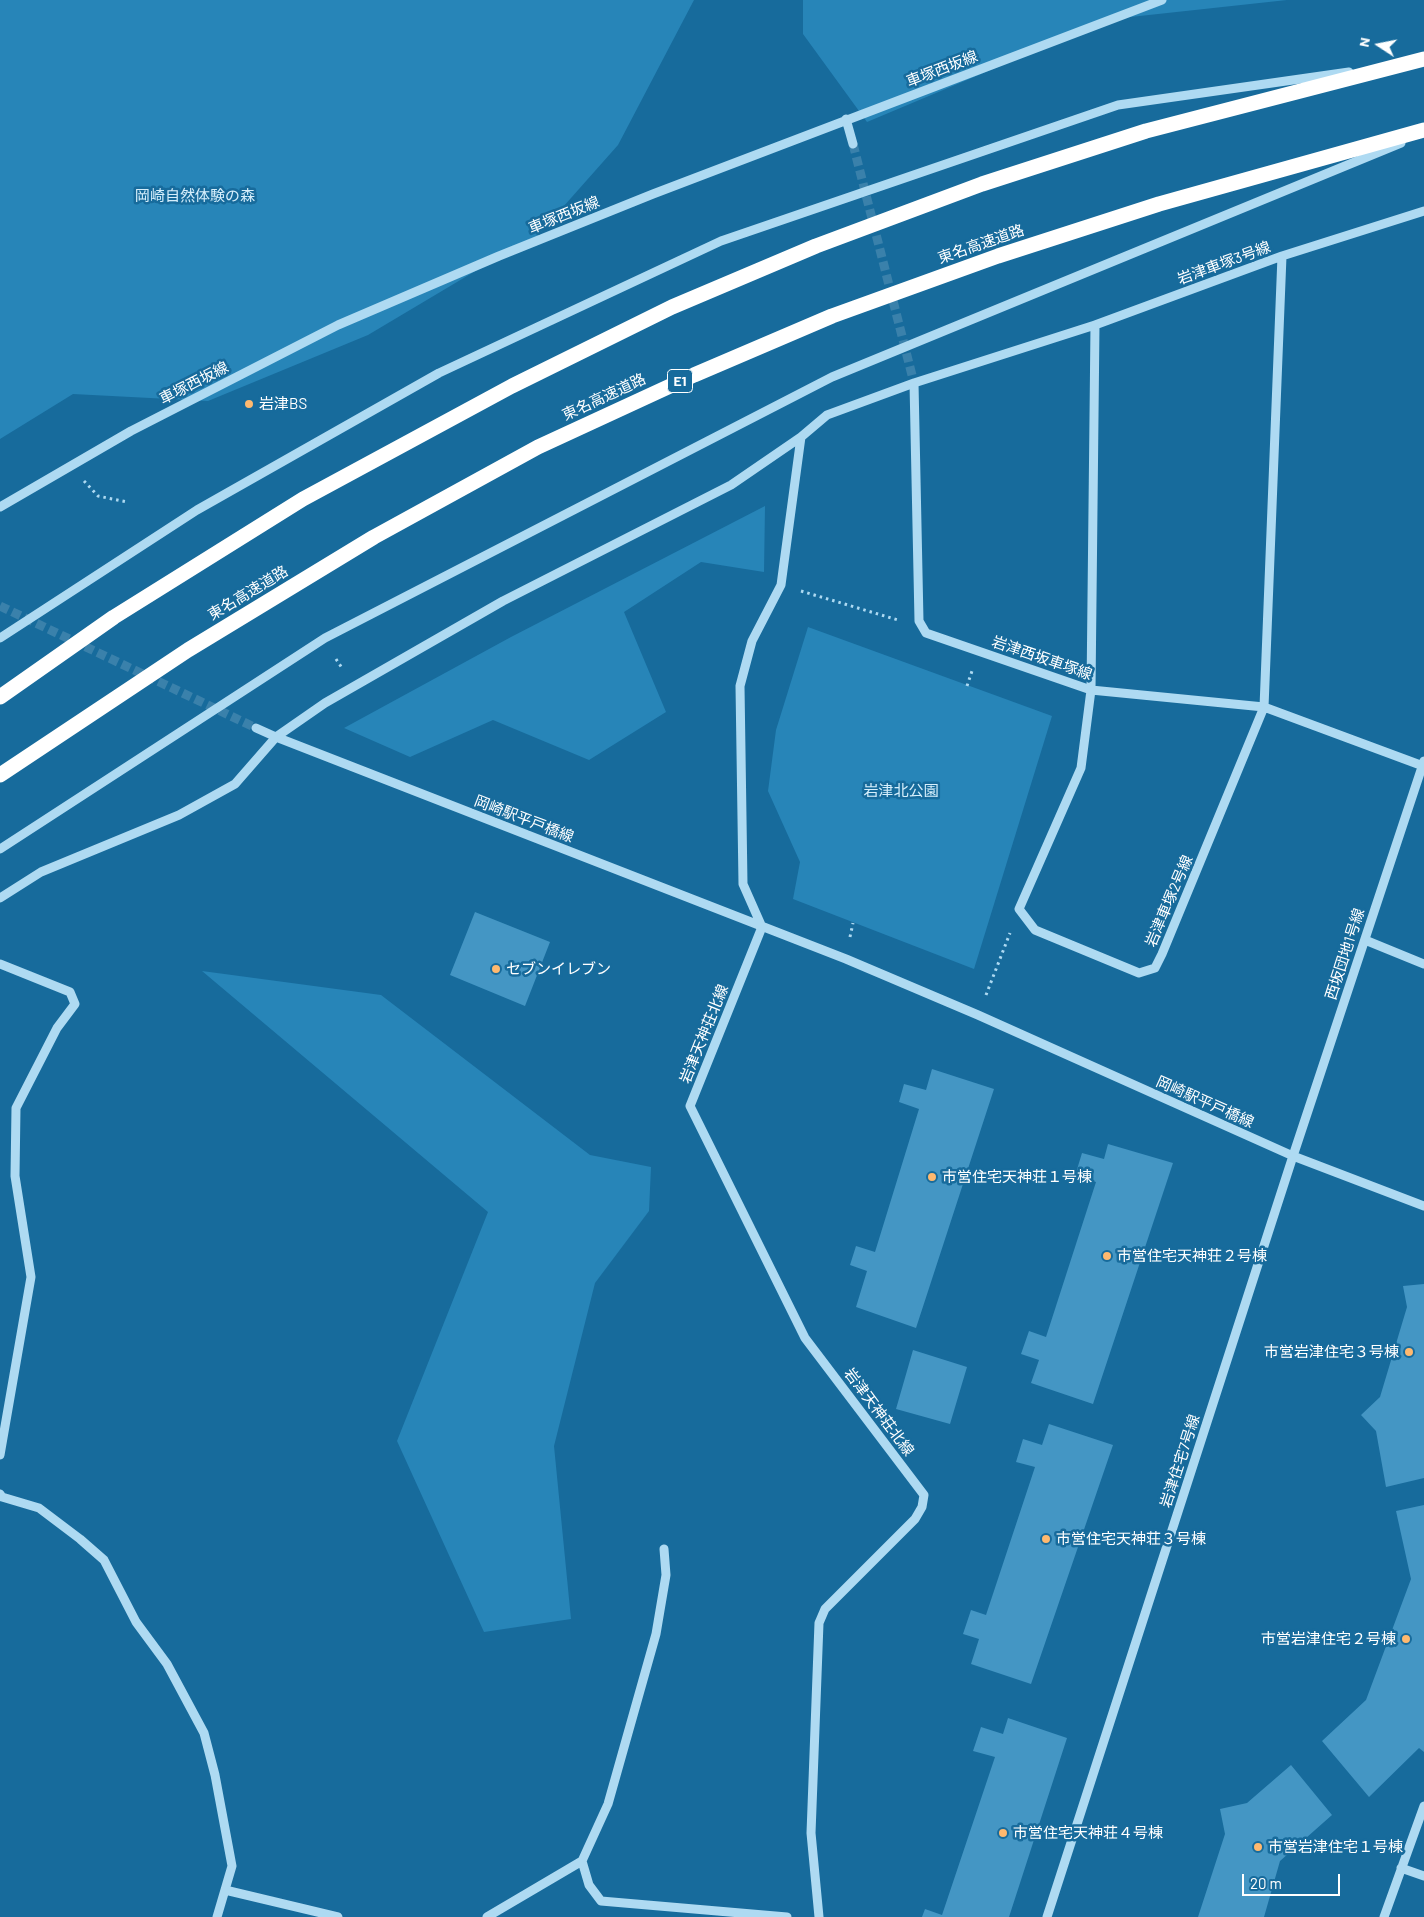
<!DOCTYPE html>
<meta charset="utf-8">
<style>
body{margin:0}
#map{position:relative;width:1424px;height:1917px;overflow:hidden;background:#176b9c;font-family:Barlow,sans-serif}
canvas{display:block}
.north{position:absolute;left:1354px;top:20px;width:50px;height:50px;-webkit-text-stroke:4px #176b9c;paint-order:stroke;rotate:281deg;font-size:14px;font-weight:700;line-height:20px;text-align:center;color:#fff}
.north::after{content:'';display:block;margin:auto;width:18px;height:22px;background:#fff;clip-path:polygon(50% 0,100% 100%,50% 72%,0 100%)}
.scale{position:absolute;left:1242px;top:1874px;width:98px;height:22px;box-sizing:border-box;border:2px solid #fff;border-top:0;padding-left:6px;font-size:15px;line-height:18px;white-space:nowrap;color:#fff;-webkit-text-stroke:4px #176b9c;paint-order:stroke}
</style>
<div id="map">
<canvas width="1424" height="1917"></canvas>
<div class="north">N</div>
<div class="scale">20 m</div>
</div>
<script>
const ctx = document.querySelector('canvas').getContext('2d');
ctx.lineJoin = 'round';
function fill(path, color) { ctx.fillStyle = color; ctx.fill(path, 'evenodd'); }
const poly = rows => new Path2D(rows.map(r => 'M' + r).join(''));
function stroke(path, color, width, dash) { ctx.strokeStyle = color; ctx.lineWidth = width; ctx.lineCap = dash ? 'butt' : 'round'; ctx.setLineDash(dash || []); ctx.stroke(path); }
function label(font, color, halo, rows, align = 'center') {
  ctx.font = font + ' Barlow,"Noto Sans JP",sans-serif'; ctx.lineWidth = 5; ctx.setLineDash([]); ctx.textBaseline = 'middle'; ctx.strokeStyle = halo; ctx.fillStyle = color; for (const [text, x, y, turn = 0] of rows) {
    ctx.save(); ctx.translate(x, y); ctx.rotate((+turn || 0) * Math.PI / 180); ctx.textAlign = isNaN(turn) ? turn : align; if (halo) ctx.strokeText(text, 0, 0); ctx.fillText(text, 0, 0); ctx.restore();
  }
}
fill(poly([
 [0,0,694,0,618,145,532,242,499,257,368,335,208,401,73,394,0,439],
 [803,0,1287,0,1112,19,867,122,803,34],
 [765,506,764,572,701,562,624,612,666,712,589,760,493,720,410,757,344,728,511,637],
 [808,627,1052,716,974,969,793,899,800,862,768,791,776,730],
 [202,971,381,995,590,1155,651,1167,649,1211,595,1283,554,1446,571,1619,484,1632,397,1441,488,1212]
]), '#2785b8');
fill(poly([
 [475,912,550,942,525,1006,450,975],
 [932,1069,994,1089,916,1328,856,1307,867,1271,850,1265,856,1246,875,1252,919,1109,899,1102,904,1084,926,1090],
 [1108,1144,1173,1163,1093,1404,1031,1383,1039,1360,1021,1354,1029,1331,1046,1337,1096,1182,1075,1176,1082,1153,1104,1159],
 [1424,1284,1424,1478,1386,1487,1376,1431,1361,1415,1380,1397,1407,1307,1403,1286],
 [913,1350,967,1367,950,1424,896,1409],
 [1049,1424,1113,1445,1031,1684,971,1664,979,1639,963,1634,971,1610,986,1615,1035,1467,1016,1462,1023,1439,1042,1445],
 [1424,1505,1424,1752,1419,1748,1369,1797,1322,1741,1366,1700,1411,1579,1396,1511],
 [1008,1718,1067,1738,1009,1917,922,1917,925,1909,942,1915,995,1757,973,1751,981,1727,1003,1734],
 [1291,1765,1332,1815,1280,1861,1264,1917,1198,1917,1225,1834,1220,1809,1247,1803]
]), '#4496c4');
stroke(poly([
 [853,144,914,383],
 [0,606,256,728]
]), '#3a81ab', 9, [9, 4.5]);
stroke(poly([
 [84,481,98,496,127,502],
 [801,591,898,620],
 [336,659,342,668],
 [967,686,972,671],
 [850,937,853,923],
 [986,995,1010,933]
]), '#aedaf2', 3, [2.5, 4]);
stroke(poly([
 [846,119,853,144],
 [1282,256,1264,707,1162,954,1155,968,1139,973,1035,930,1019,909,1081,768,1091,690,1095,325,1282,256,1424,211],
 [914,383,919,621,926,633,1091,690,1264,707,1423,766],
 [0,507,131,431,338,325,499,256,653,194,1162,0],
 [0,638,197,510,439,373,721,241,1118,105,1349,72],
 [256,728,276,737,846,959,978,1015,1293,1156,1424,1206],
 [0,849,325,638,832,377,1401,143],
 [0,898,41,872,179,815,235,784,276,737,325,703,503,601,731,485,801,437],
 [762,927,690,1106,805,1338,924,1495,922,1507,915,1519,825,1609,819,1623,811,1833,819,1917],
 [762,927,743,884,740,686,752,641,781,585,801,437,827,415,914,383,1095,325],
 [1365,940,1424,964],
 [0,964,70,992,75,1004,57,1028,16,1108,15,1176,31,1277,0,1455],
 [0,1494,2,1497,39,1508,80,1539,104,1560,136,1622,167,1664,204,1733,215,1775,232,1866,217,1917],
 [582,1861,608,1804,656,1634,666,1575,664,1549],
 [1401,1868,1424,1876],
 [225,1890,338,1917],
 [487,1917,582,1861,589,1885,601,1901,787,1917],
 [1047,1917,1293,1156,1424,761],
 [1384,1917,1424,1806]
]), '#aedaf2', 9);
stroke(poly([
 [0,697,114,617,303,499,512,386,672,307,816,246,982,184,1146,131,1424,59],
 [0,775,188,650,374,537,538,447,694,375,832,316,998,256,1159,204,1424,130]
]), '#fff', 15);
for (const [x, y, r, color] of [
 [249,404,5,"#ffb96f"],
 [496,969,5,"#ffb96f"],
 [932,1177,5,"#ffb96f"],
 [1107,1256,5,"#ffb96f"],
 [1409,1352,5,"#ffb96f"],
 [1046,1539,5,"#ffb96f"],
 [1406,1639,5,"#ffb96f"],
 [1003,1833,5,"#ffb96f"],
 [1258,1847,5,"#ffb96f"]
]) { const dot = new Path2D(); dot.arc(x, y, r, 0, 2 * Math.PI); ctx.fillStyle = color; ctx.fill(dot); stroke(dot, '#176b9c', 2); }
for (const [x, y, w] of [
 [680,381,25]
]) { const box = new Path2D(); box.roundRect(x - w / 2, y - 11.5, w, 23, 4); ctx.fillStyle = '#176b9c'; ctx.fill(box); stroke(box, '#fff', 1); }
label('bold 14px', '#fff', null, [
 ["E1",680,381]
]);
label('15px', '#fff', '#176b9c', [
 ["車塚西坂線",942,69,-21],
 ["車塚西坂線",564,215,-22],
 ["東名高速道路",981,244,-19],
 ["岩津車塚3号線",1224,263,-20],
 ["車塚西坂線",194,383,-27],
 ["東名高速道路",604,397,-25],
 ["東名高速道路",248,593,-31],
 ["岩津西坂車塚線",1042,658,19],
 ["岡崎駅平戸橋線",524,819,21],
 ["岩津車塚2号線",1169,901,-67],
 ["西坂団地1号線",1345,954,-72],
 ["岩津天神荘北線",704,1034,-68],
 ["岡崎駅平戸橋線",1205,1102,24],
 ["岩津天神荘北線",879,1412,53],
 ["岩津住宅7号線",1180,1461,-72]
]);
label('15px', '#d6effc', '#176b9c', [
 ["岡崎自然体験の森",195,196],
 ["岩津北公園",901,791]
]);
label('15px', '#fff', '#176b9c', [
 ["岩津BS",259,404],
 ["セブンイレブン",506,969],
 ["市営住宅天神荘１号棟",942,1177],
 ["市営住宅天神荘２号棟",1117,1256],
 ["市営岩津住宅３号棟",1399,1352,"right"],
 ["市営住宅天神荘３号棟",1056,1539],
 ["市営岩津住宅２号棟",1396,1639,"right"],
 ["市営住宅天神荘４号棟",1013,1833],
 ["市営岩津住宅１号棟",1268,1847]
], 'left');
</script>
